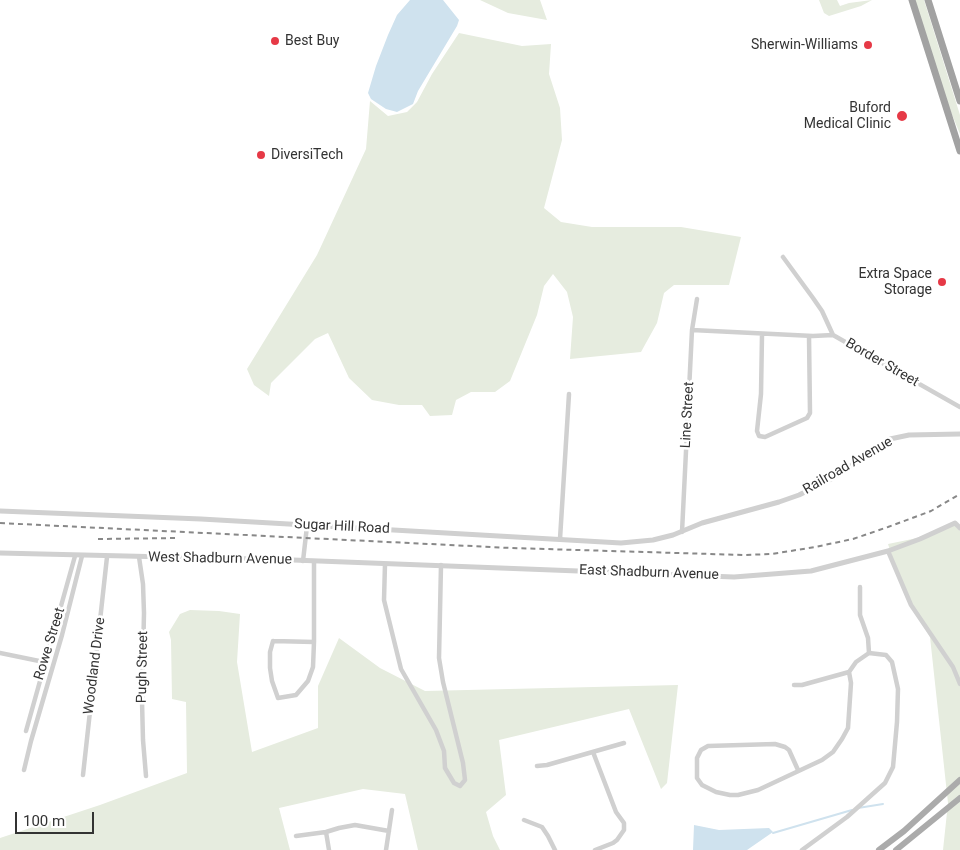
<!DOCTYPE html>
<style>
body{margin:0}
#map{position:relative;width:960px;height:850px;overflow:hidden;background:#fff;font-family:Roboto,sans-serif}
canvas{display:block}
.scale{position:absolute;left:15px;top:812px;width:79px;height:22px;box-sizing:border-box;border:2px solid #333;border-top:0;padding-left:6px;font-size:15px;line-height:18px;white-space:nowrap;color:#333;-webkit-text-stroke:4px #fff;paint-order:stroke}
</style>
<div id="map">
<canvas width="960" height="850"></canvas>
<div class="scale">100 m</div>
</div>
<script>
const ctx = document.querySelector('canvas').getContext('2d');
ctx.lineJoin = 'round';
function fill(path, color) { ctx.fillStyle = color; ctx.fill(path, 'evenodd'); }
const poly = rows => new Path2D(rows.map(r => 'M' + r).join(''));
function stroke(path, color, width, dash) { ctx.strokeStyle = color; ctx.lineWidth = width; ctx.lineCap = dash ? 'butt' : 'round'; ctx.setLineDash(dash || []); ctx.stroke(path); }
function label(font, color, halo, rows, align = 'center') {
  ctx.font = font + ' Roboto,sans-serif'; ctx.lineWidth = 5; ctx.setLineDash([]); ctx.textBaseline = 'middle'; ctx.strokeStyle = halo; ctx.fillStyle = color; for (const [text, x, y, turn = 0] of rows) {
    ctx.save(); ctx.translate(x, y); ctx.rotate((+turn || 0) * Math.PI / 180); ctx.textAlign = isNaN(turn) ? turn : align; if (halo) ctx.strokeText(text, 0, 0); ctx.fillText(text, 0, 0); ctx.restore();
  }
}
fill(poly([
 [480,0,540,0,547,20,508,13],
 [819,0,837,0,840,6,849,3,872,0,861,6,829,16,824,13],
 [915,0,924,0,960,115,960,134,948,105],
 [459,33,522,46,551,44,549,74,560,108,562,140,544,208,561,222,592,227,681,227,741,237,729,285,674,285,664,293,657,323,641,352,570,359,573,317,567,292,553,274,544,286,537,315,510,381,495,392,471,392,456,400,452,415,430,416,422,405,399,405,372,400,349,378,328,333,315,339,271,383,269,396,254,385,247,369,317,255,366,149,370,101,388,116,407,112,417,102,432,74],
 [954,525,960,531,960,850,943,850,948,803,930,637,903,590,888,544,922,537],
 [190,610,219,611,240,614,237,662,252,752,318,728,318,686,339,638,380,668,425,691,678,685,667,783,661,789,629,709,499,740,506,795,486,812,493,836,500,850,418,850,405,794,363,789,279,808,290,850,0,850,0,838,100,805,187,773,186,702,172,699,171,640,169,632,180,614]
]), '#e6ecdf');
fill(poly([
 [410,0,443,0,459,20,457,26,418,91,413,104,397,112,386,109,371,99,368,93,376,66,388,35,397,15],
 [694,825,719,830,769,828,773,832,747,850,693,850]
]), '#cfe2ee');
stroke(poly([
 [858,808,883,804],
 [773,833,852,810]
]), '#cfe2ee', 2);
stroke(poly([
 [783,257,813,298,822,311,833,335],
 [692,330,813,336,833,335,960,407],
 [762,335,761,394,757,431,759,436,765,437,807,418,810,413,809,336],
 [682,532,692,330,697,299],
 [560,539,569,394],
 [888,551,911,605,953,667,960,684],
 [139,557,143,584,144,613,142,701,143,740,146,776],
 [303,561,307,526],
 [385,564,384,600,401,669,436,730,444,751,445,768,454,783,460,786,465,780,463,763,443,682,439,658,441,565],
 [273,641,314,642,313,667,308,681,296,695,278,698,272,681,270,668,270,652,273,641],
 [314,642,314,562],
 [0,653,44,662],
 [849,672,856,662,869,653,868,638,860,615,860,587],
 [794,685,802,685,849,672],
 [26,731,75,556],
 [593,752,616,812,624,823,624,830,617,840,613,843,595,850],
 [537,766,547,765,624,743],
 [24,770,31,741,62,635,82,556],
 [798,770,789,750,785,747,775,744,708,746,701,750,697,758,697,778,702,785,716,792,730,795,738,795,758,790,822,760,833,752,842,739,848,728,851,683,849,672],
 [83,775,107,557],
 [524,820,542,827,548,836,555,850],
 [326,832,329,850],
 [296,836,326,832,339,828,355,825,389,831],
 [386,850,392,810],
 [802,850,847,817,876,791,885,783,893,767,897,722,898,689,892,662,886,655,869,653]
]), '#d0d0d0', 4.5);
stroke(poly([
 [0,511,201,519,621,543,653,540,673,535,702,523,779,502,799,495,833,478,890,439,909,435,960,434],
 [0,553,293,560,734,577,811,571,888,551,920,539,955,523,960,528]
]), '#d0d0d0', 5);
stroke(poly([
 [879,850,904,831,960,780],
 [896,850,960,798]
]), '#ababab', 6);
stroke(poly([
 [912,0,960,151],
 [928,0,960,101]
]), '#a2a2a2', 7);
stroke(poly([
 [0,523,511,548,744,555,772,554,815,547,853,539,888,527,931,511,960,494],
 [98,539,179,538]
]), '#888', 2, [5, 4]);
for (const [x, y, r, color] of [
 [275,41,5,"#e63946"],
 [868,45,5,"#e63946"],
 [902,116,6,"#e63946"],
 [261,155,5,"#e63946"],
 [942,282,5,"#e63946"]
]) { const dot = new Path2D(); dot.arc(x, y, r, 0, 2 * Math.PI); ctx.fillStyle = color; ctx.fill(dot); stroke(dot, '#fff', 2); }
label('14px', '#333', '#fff', [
 ["Best Buy",285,41,"left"],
 ["Sherwin-Williams",858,45],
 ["Buford",891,108],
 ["Medical Clinic",891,124],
 ["DiversiTech",271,155,"left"],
 ["Extra Space",932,274],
 ["Storage",932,290]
], 'right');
label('14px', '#333', '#fff', [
 ["Border Street",882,363,30],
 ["Line Street",688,415,-87],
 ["Railroad Avenue",848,466,-30],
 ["Sugar Hill Road",342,527,3],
 ["West Shadburn Avenue",220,559,1],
 ["East Shadburn Avenue",649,573,2],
 ["Rowe Street",50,644,-73],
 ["Woodland Drive",95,666,-83],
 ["Pugh Street",143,667,-89]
]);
</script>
